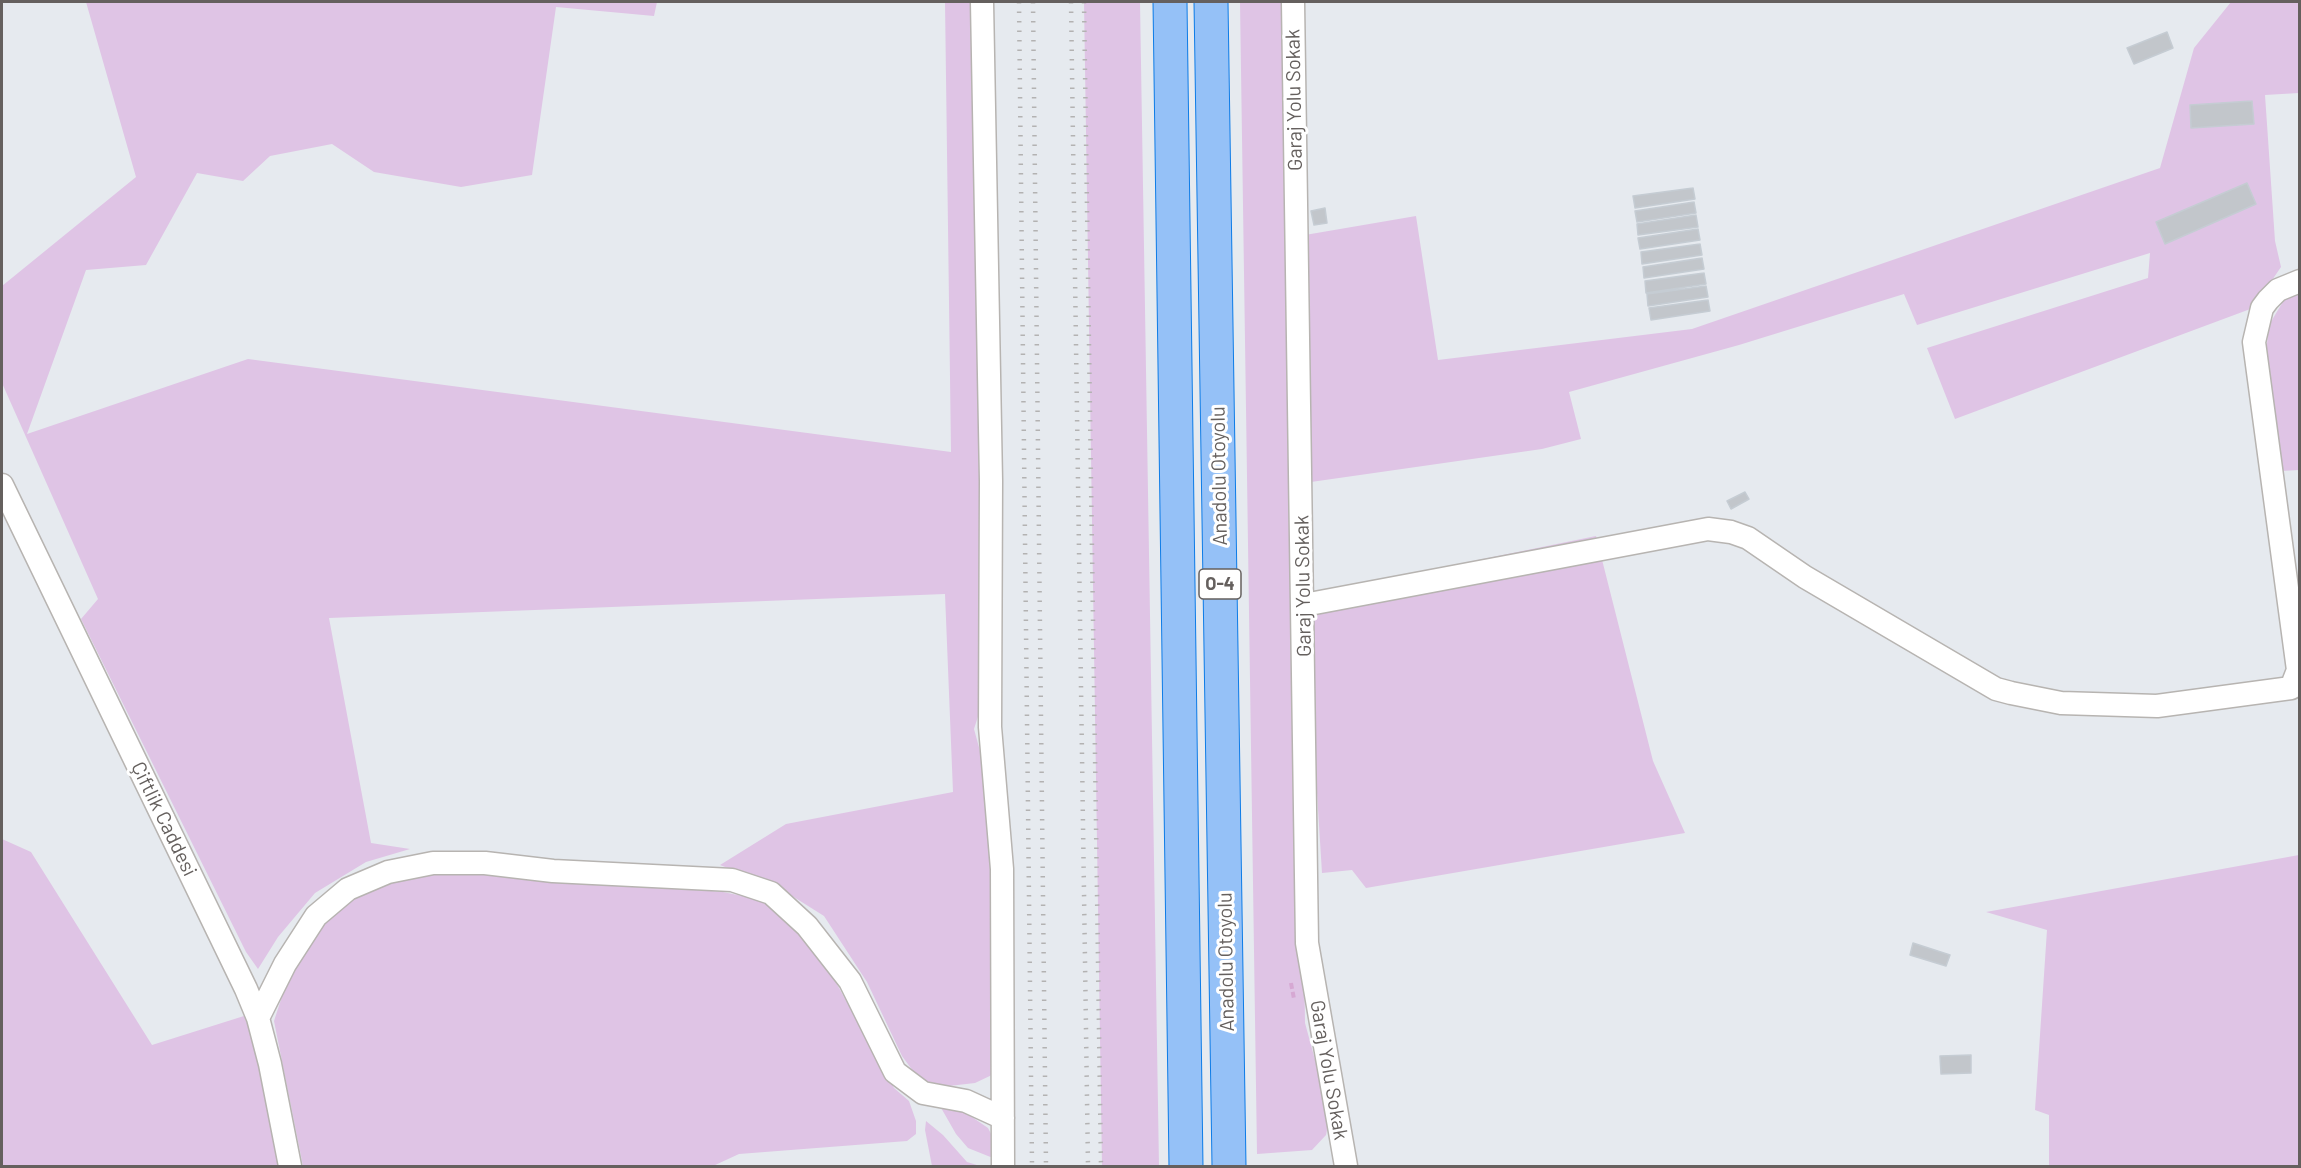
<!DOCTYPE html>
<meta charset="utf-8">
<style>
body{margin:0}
#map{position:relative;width:2301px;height:1168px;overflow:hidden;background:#e6eaef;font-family:Barlow,sans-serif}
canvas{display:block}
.frame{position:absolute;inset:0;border:3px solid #65605e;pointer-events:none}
</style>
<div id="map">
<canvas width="2301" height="1168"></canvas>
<div class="frame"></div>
</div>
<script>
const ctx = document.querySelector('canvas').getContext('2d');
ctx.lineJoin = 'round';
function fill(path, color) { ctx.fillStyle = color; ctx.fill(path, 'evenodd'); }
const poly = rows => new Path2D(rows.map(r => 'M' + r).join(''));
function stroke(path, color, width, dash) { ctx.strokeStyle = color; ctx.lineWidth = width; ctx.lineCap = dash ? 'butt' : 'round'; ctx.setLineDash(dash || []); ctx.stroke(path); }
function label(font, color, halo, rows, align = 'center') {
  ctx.font = font + ' Barlow,sans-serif'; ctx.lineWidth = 6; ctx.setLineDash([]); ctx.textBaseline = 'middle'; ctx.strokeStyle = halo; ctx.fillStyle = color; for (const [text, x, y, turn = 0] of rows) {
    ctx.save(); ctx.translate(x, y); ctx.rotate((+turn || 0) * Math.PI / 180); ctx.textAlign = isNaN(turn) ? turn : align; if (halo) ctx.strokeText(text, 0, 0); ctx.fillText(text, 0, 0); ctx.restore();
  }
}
fill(poly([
 [86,2,657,2,654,16,556,7,532,175,461,187,374,172,332,144,270,156,243,181,197,173,146,265,86,270,27,434,248,359,951,452,945,2,977,2,983,589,981,707,974,729,994,802,994,1074,975,1083,940,1087,924,1086,902,1056,867,982,824,916,781,889,720,865,786,824,953,792,945,594,329,618,371,843,410,849,366,862,315,893,278,937,258,969,246,952,81,619,98,599,2,383,2,286,136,177],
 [1084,2,1140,2,1159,1166,1102,1166],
 [1240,2,1289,2,1305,1023,1330,1115,1326,1135,1312,1150,1257,1154],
 [2231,2,2299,2,2299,93,2265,95,2275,241,2281,267,2253,308,1955,419,1927,348,2148,278,2150,253,1917,325,1904,294,1739,345,1569,392,1581,439,1542,449,1311,482,1305,235,1416,216,1438,360,1692,329,2160,168,2194,48],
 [2299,289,2299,470,2281,471,2266,353,2269,325,2284,300],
 [1596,536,1653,761,1685,833,1366,888,1352,870,1322,873,1310,681,1313,618,1321,592],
 [2,839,31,852,152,1045,244,1016,264,1065,279,1166,2,1166],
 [2299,855,2299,1166,2049,1166,2049,1115,2035,1110,2047,930,1986,912],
 [444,869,723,892,767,901,799,927,833,977,894,1088,909,1101,916,1121,916,1134,907,1141,739,1154,713,1166,303,1166,274,1021,289,975,315,925,374,883],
 [950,1102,988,1128,997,1145,993,1158,968,1148,956,1134,940,1106],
 [926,1121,943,1135,967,1162,980,1166,932,1166,925,1130]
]), '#dfc4e5');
const building = poly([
 [2167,32,2173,48,2134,64,2127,48,2167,32],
 [2252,101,2254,124,2191,128,2190,105,2252,101],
 [2247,183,2256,204,2165,244,2156,222,2247,183],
 [1693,188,1695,199,1635,208,1633,196,1693,188],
 [1694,202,1696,213,1637,222,1635,211,1694,202],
 [1325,208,1327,223,1314,225,1311,211,1325,208],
 [1696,215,1698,227,1638,235,1637,224,1696,215],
 [1698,229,1700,240,1640,249,1638,238,1698,229],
 [1700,244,1702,255,1642,264,1641,252,1700,244],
 [1702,258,1704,269,1644,278,1643,267,1702,258],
 [1704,273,1706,284,1646,293,1645,281,1704,273],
 [1706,286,1708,297,1648,306,1647,294,1706,286],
 [1708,300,1710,311,1651,320,1649,308,1708,300],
 [1745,492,1749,499,1731,509,1727,501,1745,492],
 [1913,943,1950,955,1946,966,1910,955,1913,943],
 [1971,1055,1971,1073,1941,1074,1940,1056,1971,1055]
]);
fill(building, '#c2c6cb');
stroke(building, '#c5ccd3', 1.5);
const minor = poly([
 [982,2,991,481,990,727,1002,869,1003,1166],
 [1293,2,1307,943,1346,1166],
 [2,485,246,989,258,1018,270,1064,290,1166],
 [1304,605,1708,529,1731,532,1748,538,1805,577,1996,689,2011,693,2061,703,2157,706,2291,688,2298,670,2254,342,2262,308,2268,300,2278,290,2300,281],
 [258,1018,285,964,316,916,348,889,388,872,433,863,485,863,553,871,732,880,771,893,807,926,850,981,895,1072,923,1093,966,1101,1003,1118]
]);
const highway = poly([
 [1170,2,1186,1166],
 [1211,2,1229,1166]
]);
stroke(minor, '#b7b4b1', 25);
stroke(highway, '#0e7ce7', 35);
stroke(poly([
 [1291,983,1294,999]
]), '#d6a8d3', 4, [6, 3]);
stroke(minor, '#fff', 22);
stroke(highway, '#95c1f7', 33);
stroke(poly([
 [1019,2,1032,1166],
 [1033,2,1046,1166],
 [1071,2,1088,1166],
 [1084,2,1101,1166]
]), '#b3b2b2', 4.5, [1.5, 8]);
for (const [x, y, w] of [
 [1220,584,42]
]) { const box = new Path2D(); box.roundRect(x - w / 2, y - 15, w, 30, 4.5); ctx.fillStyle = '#fff'; ctx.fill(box); stroke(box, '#65605e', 1.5); }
label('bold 18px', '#65605e', null, [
 ["O-4",1220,584]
]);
label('20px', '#65605e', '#fff', [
 ["Garaj Yolu Sokak",1294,100,-91],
 ["Anadolu Otoyolu",1219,476,-91],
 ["Garaj Yolu Sokak",1303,586,-91],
 ["Çiftlik Caddesi",164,819,64],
 ["Anadolu Otoyolu",1226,962,-91],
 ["Garaj Yolu Sokak",1329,1070,80]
]);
</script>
